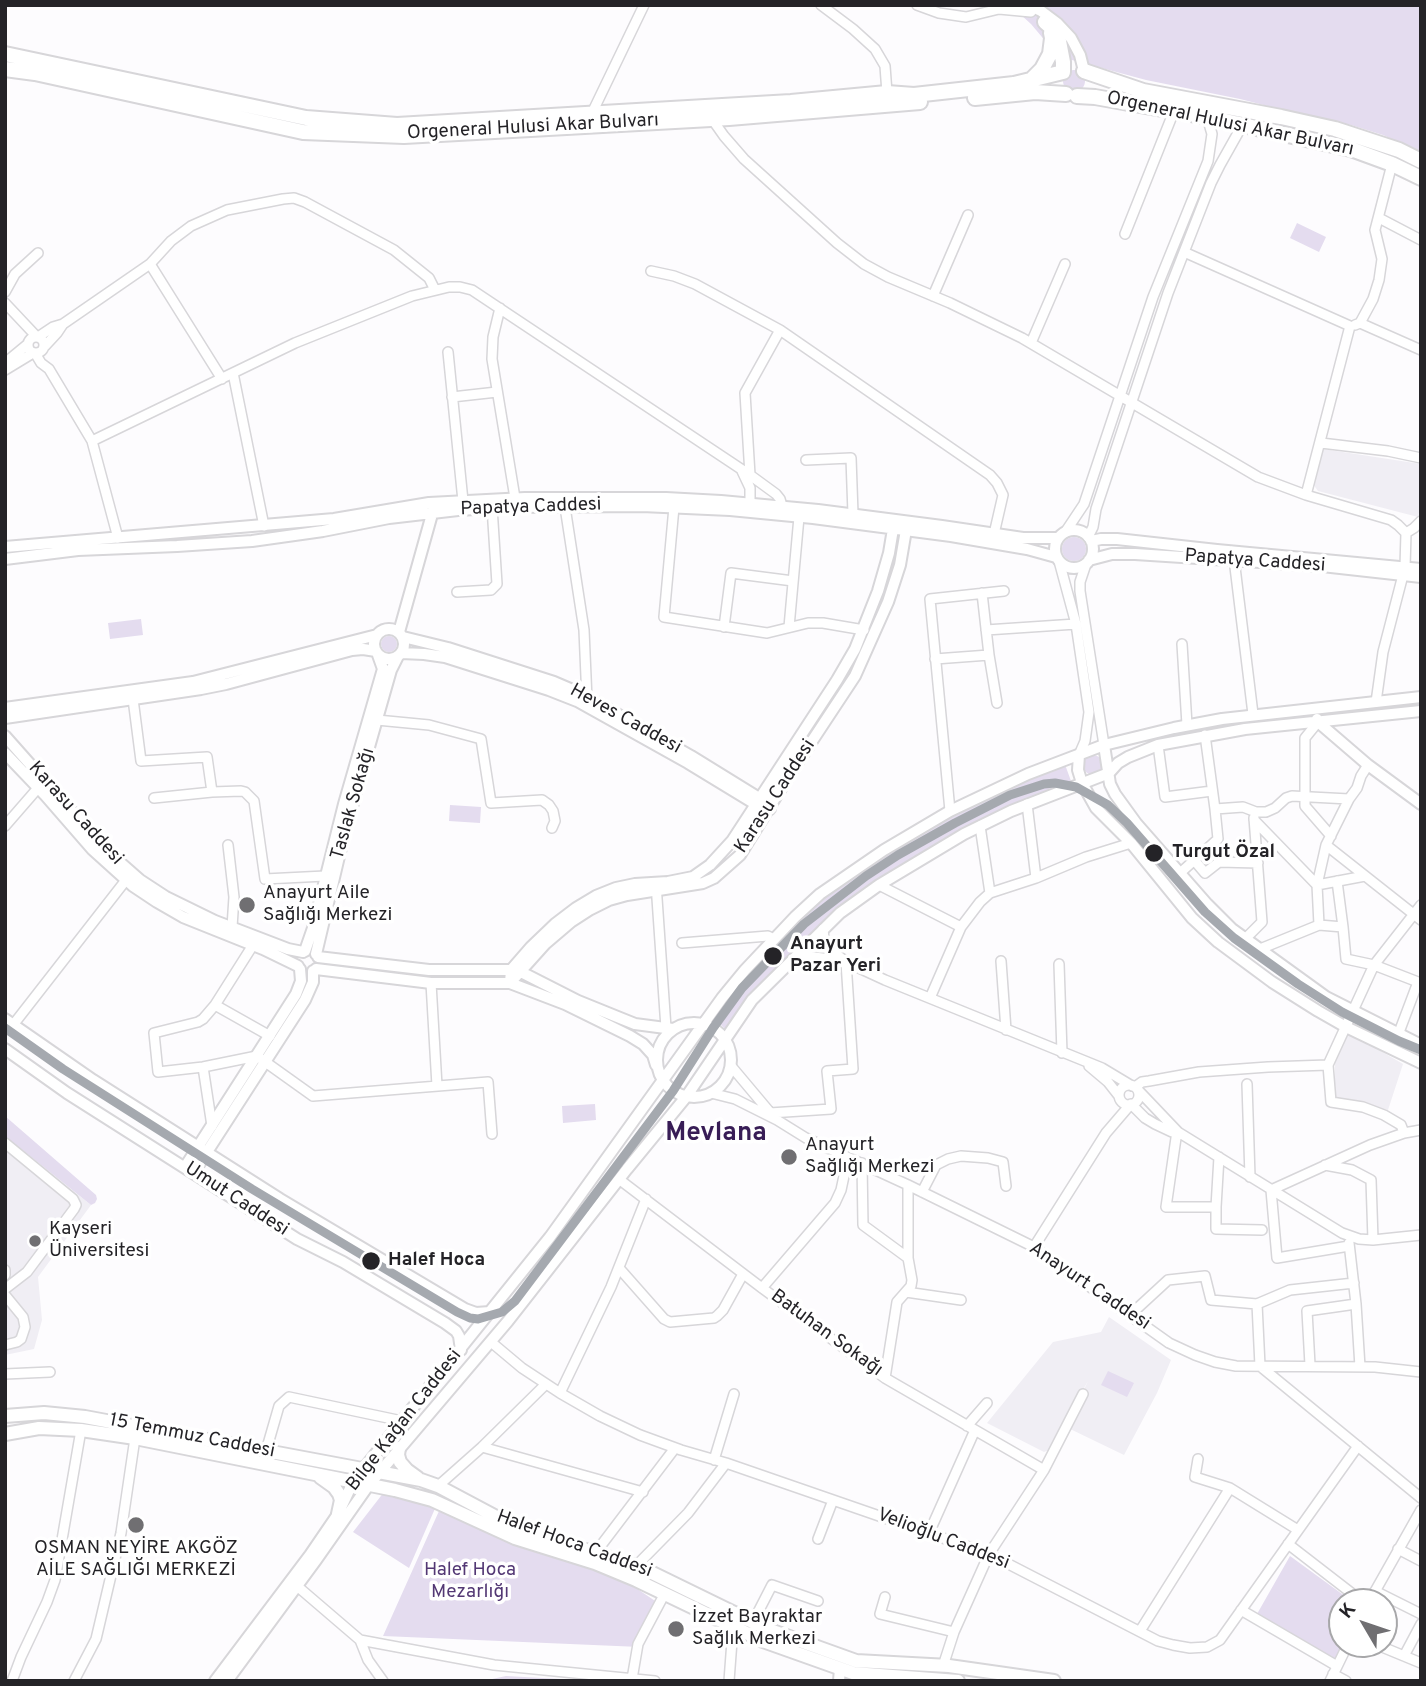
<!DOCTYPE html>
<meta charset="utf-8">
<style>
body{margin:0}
#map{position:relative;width:1426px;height:1686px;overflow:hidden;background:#fdfcfe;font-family:Overpass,sans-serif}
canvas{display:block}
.frame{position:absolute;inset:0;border:7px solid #242327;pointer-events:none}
.north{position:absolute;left:1328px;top:1588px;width:70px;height:70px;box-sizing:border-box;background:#fff;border:2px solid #a7a7a9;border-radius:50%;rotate:309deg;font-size:19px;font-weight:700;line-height:28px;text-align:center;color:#242327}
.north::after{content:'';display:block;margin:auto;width:24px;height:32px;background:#706f72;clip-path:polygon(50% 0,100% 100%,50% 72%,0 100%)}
</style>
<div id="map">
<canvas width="1426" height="1686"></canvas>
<div class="frame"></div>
<div class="north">K</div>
</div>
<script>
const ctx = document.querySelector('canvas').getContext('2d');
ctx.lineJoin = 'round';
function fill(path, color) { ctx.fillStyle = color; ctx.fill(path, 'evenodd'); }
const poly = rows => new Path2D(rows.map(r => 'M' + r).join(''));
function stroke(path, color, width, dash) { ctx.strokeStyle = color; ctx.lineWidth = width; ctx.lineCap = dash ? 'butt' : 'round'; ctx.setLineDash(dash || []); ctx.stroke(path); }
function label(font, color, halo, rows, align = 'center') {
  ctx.font = font + ' Overpass,sans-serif'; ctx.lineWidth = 7; ctx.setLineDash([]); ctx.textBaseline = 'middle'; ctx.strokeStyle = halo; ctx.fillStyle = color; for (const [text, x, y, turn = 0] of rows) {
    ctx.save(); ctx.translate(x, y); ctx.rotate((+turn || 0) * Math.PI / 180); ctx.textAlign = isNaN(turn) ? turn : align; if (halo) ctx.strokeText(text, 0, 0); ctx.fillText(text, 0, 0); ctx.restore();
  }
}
fill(poly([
 [1323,449,1421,464,1421,504,1418,517,1318,491,1313,484],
 [1348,1032,1403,1064,1388,1110,1335,1098,1335,1058],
 [5,1136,91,1205,38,1277,42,1320,34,1349,5,1355],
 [1109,1317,1171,1360,1157,1393,1124,1455,1066,1427,1088,1381,1049,1450,1044,1452,987,1423,1053,1342,1101,1332]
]), '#f0eef4');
fill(poly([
 [1010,5,1421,5,1421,152,1383,135,1351,125,1319,119,1240,99,1146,80,1046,53,1047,43,1031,24],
 '1063 81a11 11 0 1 1 22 0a11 11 0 1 1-22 0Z',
 [1297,223,1326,237,1319,252,1290,238],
 '1062 549a12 12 0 1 1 24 0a12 12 0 1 1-24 0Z',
 [141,619,143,635,110,639,108,623],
 '381 644a8 8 0 1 1 16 0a8 8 0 1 1-16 0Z',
 '1083 765a10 10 0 1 1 20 0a10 10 0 1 1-20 0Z',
 [1063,759,1071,781,995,813,963,829,885,875,726,1030,719,1023,711,1019,735,988,815,904,912,835],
 [450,805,481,807,480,823,449,821],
 [595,1104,596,1120,563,1123,562,1106],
 [5,1116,96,1195,97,1199,95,1203,91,1205,5,1136],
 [1108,1371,1134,1383,1127,1397,1101,1385],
 [384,1492,437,1504,409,1568,353,1532],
 [439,1511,619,1578,633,1586,664,1607,640,1647,383,1636],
 [1290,1556,1353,1602,1342,1602,1343,1644,1334,1660,1257,1614],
 [506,1676,597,1681,483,1681]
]), '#e4dcef');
const minor = poly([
 [821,5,853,29,875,49,885,66,887,93],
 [917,5,939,13,966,17,999,9,1031,12],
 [592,113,644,5],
 [712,119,724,136,744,159,837,243,864,264,888,277,950,303,1022,338,1258,477,1306,495,1391,520,1398,525,1406,533,1405,567],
 [1379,218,1421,240],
 [1125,234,1174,111],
 [1184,252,1350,326,1306,495],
 [150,264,222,379],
 [651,271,674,276,695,284,780,330,990,475,997,483,1003,495,994,534],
 [5,292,15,274,38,253],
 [933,296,968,215],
 [5,303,37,337],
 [500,308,493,337,492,359,515,498],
 [1360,323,1373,299,1379,280,1382,259,1375,230,1392,164],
 [1355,325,1360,323,1421,350],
 '28 345a8 8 0 1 1 16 0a8 8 0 1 1-16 0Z',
 [38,337,53,327,63,324,150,264,171,241,191,226,227,210,283,199,294,198,305,202,394,250,429,278,435,290],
 [1031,343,1065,264],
 [45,346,57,333,63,324],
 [448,352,463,501],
 [35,353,41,363,49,369,92,441,118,538],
 [5,363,28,344],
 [5,370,33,353],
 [233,373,264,526],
 [452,397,497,392],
 [92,441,295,343,412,296,449,287,460,287,472,290,750,475,776,494,780,499,782,506],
 [1321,443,1388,451,1421,458],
 [806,460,851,458,853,514],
 [742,471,750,488,750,503],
 [750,475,745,393,780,330],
 [565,507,584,630,587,700],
 [674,507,664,617,767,633,808,623,823,623,864,630],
 [1066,531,1084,504,1153,297,1208,161,1212,134,1207,117],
 [1406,533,1414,528,1421,521],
 [1088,537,1093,527,1096,509,1168,293,1211,183,1220,165,1243,124],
 [1234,559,1253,714],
 [1059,561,1076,624,1089,712,1085,741,1079,755],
 [1086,564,1080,582,1080,591,1104,745],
 [457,592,491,590,497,584,492,507],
 [982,593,989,655],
 [724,627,731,573,793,581],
 [789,627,799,517],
 [986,630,1076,624],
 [1182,644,1187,725],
 [935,659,989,655,997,703],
 [133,699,141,761,207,757,212,792],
 [1376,702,1383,652,1403,575],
 [377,720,429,725,481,739,491,803,542,800,549,805,553,811,555,821,552,828],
 [1318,722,1305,738,1305,806,1331,836],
 [1205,735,1215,809,1243,807,1256,812,1266,812,1275,808,1286,798,1292,796,1349,799],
 [1158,745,1165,797,1212,791],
 [154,798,212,792,241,791,245,792,254,801,265,879,325,876],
 [1027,804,1036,878],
 [950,811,930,599,1004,591],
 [1254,820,1317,885,1365,876],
 [5,826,38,788],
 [980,826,990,893],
 [228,845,234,897,232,927],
 [1326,845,1421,920],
 [1194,860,1205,873,1219,862,1258,863],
 [1180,873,1218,839,1215,809],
 [1337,881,1343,927],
 [656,884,666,1028],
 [879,885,961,927],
 [1319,925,1317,885,1326,845,1349,799,1357,788,1361,776,1368,765],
 [823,929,824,939,830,949,846,962,885,980,1102,1068,1132,1086],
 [1245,939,1262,922,1254,818],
 [682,943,768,936,774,939],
 [253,945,215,1005,203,1019,198,1022,154,1033,158,1072,203,1067,257,1056,313,1096,488,1082,492,1134],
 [1260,949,1319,925,1343,927,1346,959,1374,965,1418,982,1398,1035],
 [795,958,807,956,844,961],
 [1001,961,1006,1030],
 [1059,964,1062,1053],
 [431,983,437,1086],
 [930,998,961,927,980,902,990,893,1036,878,1086,857,1131,843],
 [215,1005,270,1036],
 [13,1025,126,880],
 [1328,1065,1374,965,1421,905],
 [731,1066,773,1116],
 [1089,1066,1108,1082,1119,1096],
 [203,1067,212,1126],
 [1247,1084,1250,1177],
 '1119 1095a10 10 0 1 1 20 0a10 10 0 1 1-20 0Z',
 [1135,1087,1142,1082,1149,1081,1199,1072,1268,1067,1328,1065,1331,1102,1363,1107,1384,1115,1401,1125,1404,1133],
 [1138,1090,1178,1132,1342,1233,1359,1239,1373,1240,1421,1235],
 [711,1093,735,1099,777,1120,806,1138,908,1185,1034,1247,1169,1343,1195,1355,1215,1362,1236,1366,1375,1367,1421,1372],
 [1131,1104,1145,1118,1155,1124,1172,1132,1178,1132],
 [770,1113,831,1109,827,1071,853,1069,846,962],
 [1179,1133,1176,1138,1166,1207,1216,1207,1219,1157],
 [5,1143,73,1199,76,1205,74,1209,27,1272,5,1289],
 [862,1163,863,1225,908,1258],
 [1325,1165,1352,1170,1371,1180,1373,1240],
 [620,1180,762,1288,885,1378,1044,1470],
 [922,1192,936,1165,948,1159,961,1156,988,1158,1003,1162,1006,1186],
 [1216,1207,1216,1229,1262,1230],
 [1349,1243,1356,1304,1360,1367],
 [1349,1246,1277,1258,1271,1190,1370,1145,1404,1133,1421,1130],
 [1034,1247,1106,1133,1130,1105],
 [619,1268,664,1319,670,1322,714,1318,717,1316,723,1310,743,1274],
 [5,1270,5,1275],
 [762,1288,835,1203,841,1190,844,1176,844,1155],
 [906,1292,961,1300],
 [5,1295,23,1317,25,1327,21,1339,17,1342,5,1345],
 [1257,1304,1260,1366,1421,1498],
 [1130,1315,1168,1280,1205,1276,1211,1300,1257,1304,1290,1290,1354,1283],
 [491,1342,522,1368,560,1393,600,1416,640,1435,681,1450,726,1463,989,1554,1158,1641,1173,1645,1190,1648,1207,1647,1220,1640,1358,1446],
 [1310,1365,1307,1311,1356,1304],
 [5,1374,50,1372],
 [885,1378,897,1302,911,1286,912,1280,908,1258,908,1185],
 [560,1393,611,1287,646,1199],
 [967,1426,987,1403],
 [482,1447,643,1492],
 [266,1451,279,1406,289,1397,402,1421],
 [1198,1459,1195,1477,1230,1488,1298,1530],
 [714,1460,734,1394],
 [438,1486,482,1447,546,1384],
 [929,1533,975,1430],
 [818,1539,833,1500],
 [1288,1544,1363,1602],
 [1398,1549,1421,1561],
 [596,1552,675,1448],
 [636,1566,688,1513,726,1463],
 [297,1586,360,1640,494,1665,655,1681],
 [1375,1591,1421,1614],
 [885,1597,880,1614,954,1632],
 [1369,1602,1421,1510],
 [1241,1610,1337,1666],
 [753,1622,772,1585,818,1601],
 [1140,1631,1230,1488],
 [360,1640,368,1660,383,1681],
 [1375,1644,1404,1656,1421,1624],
 [1404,1656,1421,1663],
 [943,1666,954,1632,989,1554,1044,1470,1083,1394],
 [1333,1674,1346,1681],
 [632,1679,638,1644,665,1593],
 [12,1681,21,1657,47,1602,55,1580,81,1430],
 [74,1681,96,1639,121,1533,135,1438],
 [729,1681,732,1641,738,1628],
 [1330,1681,1348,1644]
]);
const tertiary = poly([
 [1028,5,1041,11,1057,23,1071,38,1080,55,1084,71],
 '1055 549a19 19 0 1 1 38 0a19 19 0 1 1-38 0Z',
 [1091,541,1101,539,1117,539,1217,550,1421,569],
 [5,547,334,519,429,503,525,498,666,498,721,501,818,510,942,526,1023,538,1058,538],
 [5,559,78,550,177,546,252,541,323,531,389,518,458,510,511,507,642,506,730,510,813,518,951,536,1027,549,1056,557],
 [1089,560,1112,554,1135,554,1322,566,1421,577],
 '374 644a15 15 0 1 1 30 0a15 15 0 1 1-30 0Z',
 [399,632,434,507],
 [401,653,424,654,445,657,549,690,577,701,688,763,757,805,759,811,766,812,770,809,770,802,767,799,759,798,691,756,582,694,554,682,448,648,403,637],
 [5,708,193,682,377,635],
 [5,718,201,689,226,684,352,650,363,649,376,651],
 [1317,719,1318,722,1368,765,1421,804],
 [5,736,107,851,140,880,166,897,215,921,288,949,303,952],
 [1104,745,1110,784,1115,794,1136,823,1207,904,1232,929,1326,997,1421,1045],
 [5,753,45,795,92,849,133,886,157,902,183,917,263,949,298,966],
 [1079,755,1078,770,1082,783,1096,808,1131,843,1192,918,1218,942,1272,982,1318,1011,1346,1027,1421,1063],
 [305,951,313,928,344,804,383,669,378,655],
 [316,954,345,831,391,670,398,656],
 [318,957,429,970,511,970,521,972,578,1001,620,1018,635,1024,673,1029],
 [316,969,431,983,510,983,565,1004,630,1036,643,1044,653,1055,656,1065],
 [510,983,545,944,572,921,589,910,609,900,627,895,703,883,714,878,740,855,785,782,855,676,888,602,900,565,906,530],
 [510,983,511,970,531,947,555,924,576,908,596,896,616,888,635,884,668,882,693,877,710,865,732,841,837,680,855,649,878,591,889,553,893,529],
 [5,1019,93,1080,280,1199,465,1309,476,1313,490,1312],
 '657 1060a37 37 0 1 1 74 0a37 37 0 1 1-74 0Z',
 [5,1049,67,1093,297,1239,343,1262,445,1323,456,1331,459,1336,461,1350],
 [185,1167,296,994,301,981,300,969],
 [194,1172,305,1000,313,982,313,971],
 [215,1681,310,1555,338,1514,353,1482,550,1237,722,998,745,970,795,917,820,894,884,850,950,811,1028,774,1104,745,1174,728,1222,719,1421,697],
 [227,1681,316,1560,368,1486,508,1321,627,1169,686,1097,752,1000,840,913,879,885,964,834,1011,811,1109,773,1118,763,1128,757,1158,745,1245,729,1421,711],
 [839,1681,840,1668]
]);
const secondary = poly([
 [5,1416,44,1413,85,1417,421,1480,438,1486,517,1528,642,1568,767,1629,856,1661,949,1666,1054,1681],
 [5,1434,39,1428,81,1430,135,1438,395,1490,432,1500,515,1538,595,1563,636,1580,763,1641,853,1673,958,1681],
 [399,1448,398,1455,400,1462,407,1470,418,1478],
 [320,1477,334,1487,339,1494,341,1500,338,1514]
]);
const primary = poly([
 [5,54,306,118,397,125,791,102,887,93,914,95,1014,84,1063,72,1063,62,1059,41,1053,29,1045,22],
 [5,69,35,73,303,132,404,136,729,118,920,102],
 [1084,71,1143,91,1281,117,1335,129,1399,150,1421,161],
 [1032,79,1042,69,1050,54,1052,38,1051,33],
 [1077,96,1095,97,1207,117,1351,149,1392,164,1421,178],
 [975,98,1035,92,1066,94]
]);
stroke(minor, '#d7d6d9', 12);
stroke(tertiary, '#d7d6d9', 14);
stroke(secondary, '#d7d6d9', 16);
stroke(primary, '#d7d6d9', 18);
stroke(minor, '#fff', 9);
stroke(tertiary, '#fff', 10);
stroke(secondary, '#fff', 12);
stroke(primary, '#fff', 14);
stroke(poly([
 [5,1028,63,1069,252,1189,457,1312,470,1318,478,1319,502,1312,515,1301,673,1091,713,1028,742,988,804,924,866,876,898,855,955,823,1010,795,1044,784,1055,783,1076,787,1108,805,1127,823,1205,912,1234,938,1298,984,1342,1012,1399,1041,1421,1050]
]), '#a5a9af', 9);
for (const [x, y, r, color] of [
 [1154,853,10,"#242327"],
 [247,905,9,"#706f72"],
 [773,956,10,"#242327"],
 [789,1157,9,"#706f72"],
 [35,1241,7,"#706f72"],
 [371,1261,10,"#242327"],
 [136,1525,9,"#706f72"],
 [676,1629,9,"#706f72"]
]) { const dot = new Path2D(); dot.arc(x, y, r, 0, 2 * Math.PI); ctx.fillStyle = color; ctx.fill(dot); stroke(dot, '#fff', 2.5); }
label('19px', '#242327', '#fff', [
 ["Orgeneral Hulusi Akar Bulvarı",1230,125,12],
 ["Orgeneral Hulusi Akar Bulvarı",533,128,-3],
 ["Papatya Caddesi",531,508,-2],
 ["Papatya Caddesi",1255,562,4],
 ["Heves Caddesi",625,720,29],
 ["Karasu Caddesi",776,797,-57],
 ["Taslak Sokağı",354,804,-74],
 ["Karasu Caddesi",75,814,48],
 ["Umut Caddesi",236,1200,33],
 ["Anayurt Caddesi",1089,1287,34],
 ["Batuhan Sokağı",826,1334,36],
 ["Bilge Kağan Caddesi",405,1421,-52],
 ["15 Temmuz Caddesi",192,1437,11],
 ["Velioğlu Caddesi",943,1540,21],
 ["Halef Hoca Caddesi",574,1545,20]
]);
label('bold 19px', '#242327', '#fff', [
 ["Turgut Özal",1172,853],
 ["Anayurt",790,945],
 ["Pazar Yeri",790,967],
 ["Halef Hoca",388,1261]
], 'left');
label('19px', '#242327', '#fff', [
 ["Anayurt Aile",263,894],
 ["Sağlığı Merkezi",263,916],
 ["Anayurt",805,1146],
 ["Sağlığı Merkezi",805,1168],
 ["Kayseri",49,1230],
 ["Üniversitesi",49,1252],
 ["OSMAN NEYİRE AKGÖZ",136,1549,"center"],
 ["AİLE SAĞLIĞI MERKEZİ",136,1571,"center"],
 ["İzzet Bayraktar",692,1618],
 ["Sağlık Merkezi",692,1640]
], 'left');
label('19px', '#533874', '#fff', [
 ["Halef Hoca",470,1571],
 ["Mezarlığı",470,1593]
]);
label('bold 26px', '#381d56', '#fff', [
 ["Mevlana",716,1135]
]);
</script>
